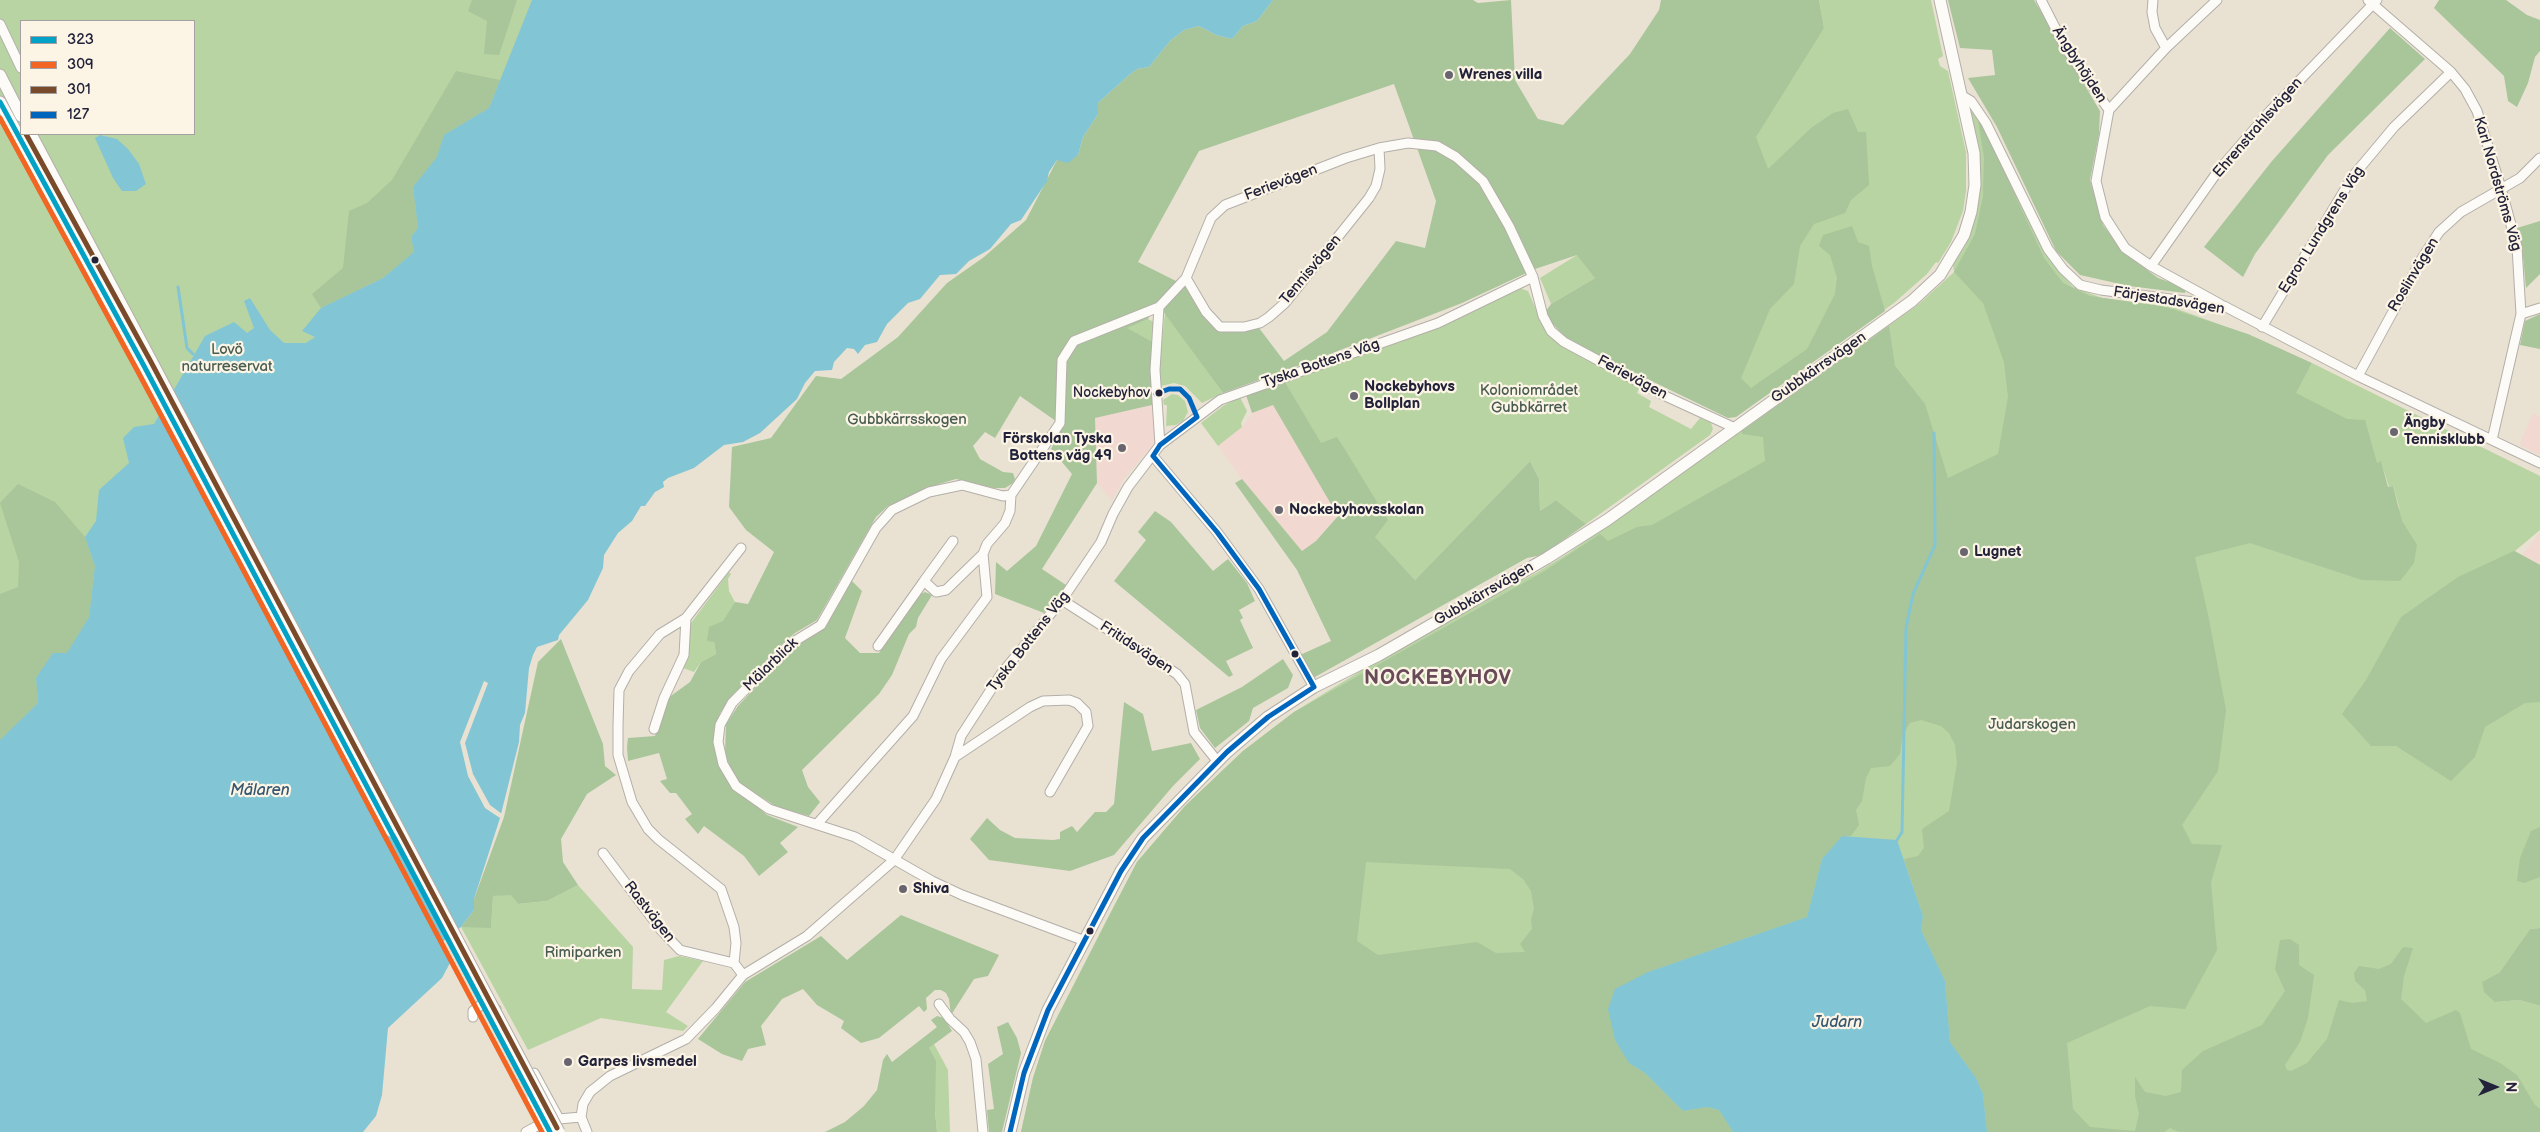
<!DOCTYPE html>
<meta charset="utf-8">
<style>
body{margin:0}
#map{position:relative;width:2540px;height:1132px;overflow:hidden;background:#e9e2d3;font-family:"Balsamiq Sans",sans-serif}
canvas{display:block}
.legend{position:absolute;left:20px;top:20px;width:175px;height:115px;box-sizing:border-box;background:#fcf5e5;border:1px solid #a5a1a1;margin:0;padding:6px 9px;list-style:none;font-size:15px;color:#22223b}
.legend li{display:flex;align-items:center;gap:10px;height:25px}
.legend b{width:25px;border:1px solid #a5a1a1}
.north{position:absolute;left:2470px;top:1062px;width:50px;height:50px;-webkit-text-stroke:4px #fcf5e5;paint-order:stroke;rotate:90deg;font-size:14px;font-weight:700;line-height:20px;text-align:center;color:#22223b}
.north::after{content:'';display:block;margin:auto;width:18px;height:22px;background:#22223b;clip-path:polygon(50% 0,100% 100%,50% 72%,0 100%)}
</style>
<div id="map">
<canvas width="2540" height="1132"></canvas>
<ul class="legend">
<li><b style="height:6px;background:#02a2c7"></b>323</li>
<li><b style="height:6px;background:#f26522"></b>309</li>
<li><b style="height:6px;background:#7a4b2a"></b>301</li>
<li><b style="height:6px;background:#0065bd"></b>127</li>
</ul>
<div class="north">N</div>
</div>
<script>
const ctx = document.querySelector('canvas').getContext('2d');
ctx.lineJoin = 'round';
function fill(path, color) { ctx.fillStyle = color; ctx.fill(path, 'evenodd'); }
const poly = rows => new Path2D(rows.map(r => 'M' + r).join(''));
function stroke(path, color, width, dash) { ctx.strokeStyle = color; ctx.lineWidth = width; ctx.lineCap = dash ? 'butt' : 'round'; ctx.setLineDash(dash || []); ctx.stroke(path); }
function label(font, color, halo, rows, align = 'center') {
  ctx.font = font + ' "Balsamiq Sans",sans-serif'; ctx.lineWidth = 4.5; ctx.setLineDash([]); ctx.textBaseline = 'middle'; ctx.strokeStyle = halo; ctx.fillStyle = color; for (const [text, x, y, turn = 0] of rows) {
    ctx.save(); ctx.translate(x, y); ctx.rotate((+turn || 0) * Math.PI / 180); ctx.textAlign = isNaN(turn) ? turn : align; if (halo) ctx.strokeText(text, 0, 0); ctx.fillText(text, 0, 0); ctx.restore();
  }
}
fill(poly([
 [1152,405,1155,442,1123,480,1112,500,1097,483,1095,418],
 [1273,405,1338,515,1316,541,1302,551,1242,479,1218,446,1244,425,1252,413],
 [2533,413,2540,417,2540,455,2519,445],
 [2540,532,2540,565,2522,555]
]), '#f1d8d0');
fill(poly([
 [0,0,866,0,0,1132],
 [21,21,194,21,194,134,21,134],
 [1819,0,1931,0,1943,56,1938,59,1940,66,1948,71,1966,152,1966,191,1963,211,1951,242,1938,263,1936,262,1927,274,1894,303,1741,412,1595,278,1551,304,1540,278,1577,255,1824,28],
 [1971,111,1978,117,2025,213,2059,272,2073,287,2102,298,2172,307,2235,330,2261,340,2296,392,2312,363,2540,476,2540,530,2515,551,2540,565,2540,928,2530,929,2499,973,2495,1002,2520,1000,2540,1006,2540,1132,1021,1132,1033,1078,1045,1041,1105,923,1137,862,1185,806,1243,751,1294,712,1424,632,1536,573,1567,554,1919,304,1954,272,1953,265,1965,246,1973,225,1979,195,1981,173,1979,147],
 [2348,419,2377,463,2381,462,2389,487,2393,486,2400,510],
 [1520,288,1528,291,1545,330,1562,346,1640,386,1637,393,1651,401,1649,407,1691,429,1700,418,1711,423,1713,429,1710,435,1586,524,1556,500,1540,511,1539,479,1530,461,1415,580,1374,537,1284,380],
 [1165,312,1223,393,1202,403,1185,386,1174,383,1161,386,1159,369],
 [1148,319,1154,322,1153,342,1126,328],
 [1172,394,1178,395,1185,401,1188,412,1183,421,1176,425,1166,426,1167,405,1164,405,1163,400],
 [1240,397,1247,411,1241,423,1242,427,1218,446,1201,423,1223,406],
 [729,572,731,574,728,579,729,591,735,602,714,642,716,654,701,662,694,672,683,668,687,658,688,627],
 [578,885,633,947,632,989,662,990,664,960,679,956,703,961,666,1012,688,1026,683,1031,601,1018,528,1050,461,927,491,927,493,896,511,894,518,904,547,901],
 [934,1044,948,1070,950,1132,937,1132,929,1048]
]), '#b9d4a3');
fill(poly([
 [472,0,517,0,499,55,484,54,487,21,468,11],
 [1273,0,1473,0,1478,3,1511,0,1515,80,1538,119,1563,125,1630,54,1659,10,1661,0,1819,0,1824,28,1756,137,1768,169,1811,128,1833,113,1848,109,1858,132,1866,132,1869,185,1851,200,1845,213,1814,224,1800,246,1794,284,1770,309,1741,378,1751,388,1807,349,1835,294,1837,278,1830,255,1819,246,1823,235,1852,226,1858,242,1869,246,1872,266,1885,311,1736,417,1728,418,1569,341,1551,322,1546,311,1551,304,1595,278,1577,255,1535,269,1462,303,1325,356,1223,393,1157,303,1148,319,1127,328,1153,342,1152,405,1095,418,1097,483,1042,569,1066,585,1044,613,995,594,996,562,1007,571,1036,546,1072,474,1051,449,1063,426,1020,396,995,438,985,432,973,446,980,459,1003,472,1013,473,1015,479,1013,483,1005,488,994,488,956,479,939,484,888,506,876,517,817,620,795,633,781,645,732,696,720,713,715,737,716,751,728,781,767,815,798,827,780,843,788,852,759,876,744,856,704,826,698,834,685,819,692,814,676,793,670,793,660,781,667,779,659,753,628,761,627,747,628,738,655,736,668,698,690,682,701,662,716,654,714,642,707,641,709,627,723,621,735,602,748,604,774,552,746,530,729,507,732,447,771,438,816,376,841,379,898,337,947,283,984,257,1026,220,1057,160,1078,155,1083,137,1098,114,1098,103,1129,75,1137,69,1149,67,1170,41,1184,30,1199,26,1216,35,1232,39,1243,26,1257,21],
 [1394,84,1436,201,1425,248,1396,241,1327,332,1284,361,1256,324,1220,327,1181,277,1178,282,1138,262,1199,151],
 [1948,0,2034,0,2100,111,2099,134,2090,180,2103,225,2123,252,2158,278,2186,288,2185,293,2129,286,2080,275,2056,251,1997,127,1968,78,1995,75,1992,50,1960,48],
 [2439,0,2506,0,2527,15,2540,20,2540,51,2535,57,2528,83,2517,107,2508,101,2504,76,2434,8],
 [2390,28,2425,59,2328,155,2255,254,2243,277,2204,247,2272,161],
 [456,71,500,80,489,108,444,135,438,157,413,187,418,228,411,237,414,252,383,278,321,308,312,294,343,268,349,211,367,203,392,180],
 [1978,121,1984,128,2044,258,2063,283,2090,296,2166,307,2248,334,2312,363,2296,393,2347,419,2365,420,2377,463,2381,461,2388,487,2393,486,2402,521,2417,545,2414,563,2400,581,2362,580,2250,543,2195,557,2209,619,2226,710,2218,771,2182,825,2192,844,2222,845,2211,882,2217,950,2185,1009,2150,1006,2067,1043,2073,1109,2090,1127,2135,1131,2139,1114,2135,1096,2135,1077,2145,1092,2166,1096,2181,1092,2182,1070,2203,1051,2262,1025,2285,991,2275,969,2280,940,2290,939,2299,945,2299,965,2314,975,2308,1018,2300,1042,2285,1065,2287,1070,2291,1071,2307,1063,2327,1039,2339,1000,2352,1003,2367,1001,2365,990,2355,981,2354,973,2359,966,2379,969,2391,964,2403,947,2413,948,2404,976,2401,999,2426,1023,2456,1010,2460,1013,2471,1049,2500,1063,2517,1075,2535,1105,2540,1109,2540,1132,2179,1132,2170,1128,2164,1132,1987,1132,1983,1094,1976,1078,1950,1042,1945,981,1921,930,1923,916,1904,859,1918,856,1924,848,1922,829,1949,811,1957,763,1955,745,1949,733,1941,726,1921,720,1910,723,1903,734,1900,754,1890,766,1871,768,1866,778,1862,801,1856,810,1859,825,1851,836,1842,836,1822,859,1807,917,1648,972,1629,1063,1645,1073,1683,1111,1707,1107,1719,1110,1733,1132,1021,1132,1033,1078,1045,1041,1137,862,1185,806,1243,751,1294,712,1543,572,1600,534,1608,541,1637,527,1652,525,1765,461,1763,437,1742,434,1742,431,1889,326,1895,366,1925,404,1948,478,1998,454,2008,397,2004,362,1983,303,1954,272,1975,234,1983,196,1984,157],
 [1366,862,1510,869,1523,879,1531,891,1534,909,1531,920,1532,929,1520,944,1525,952,1496,953,1477,942,1378,955,1357,941],
 [2540,221,2540,274,2526,288,2522,246,2517,228],
 [2540,314,2540,349,2520,345,2525,321],
 [1284,380,1321,443,1337,437,1344,448,1388,520,1375,537,1415,580,1530,461,1539,479,1540,511,1556,500,1586,524,1542,555,1527,558,1315,677,1310,675,1300,655,1331,641,1297,570,1235,483,1242,479,1302,551,1316,541,1338,516,1273,405,1252,413,1246,395],
 [18,484,55,502,85,537,95,566,89,617,67,654,36,678,38,703,0,740,0,594,18,587,19,562,0,503],
 [1155,511,1171,522,1213,571,1228,559,1247,583,1255,601,1239,610,1243,618,1240,620,1253,648,1226,661,1233,675,1229,677,1114,581,1146,540,1138,532],
 [2514,551,2540,565,2540,702,2525,703,2485,727,2475,757,2451,781,2396,746,2371,746,2342,714,2366,680,2401,617,2458,577],
 [851,580,862,591,845,638,860,653,879,653,921,594,925,592,932,595,918,618,916,627,909,634,892,675,879,694,802,770,808,787,820,802,809,816,777,807,742,785,733,774,725,754,726,724,738,706,791,649,806,638],
 [561,639,603,744,605,766,616,775,587,794,561,839,563,862,578,885,547,901,518,904,511,895,493,896,491,928,461,927,474,910,474,899,504,817,538,662],
 [1283,659,1293,675,1288,688,1253,708,1249,721,1215,748,1200,728,1196,710,1242,687],
 [1124,702,1143,714,1152,751,1191,743,1200,759,1173,786,1114,855,1070,871,989,860,970,839,987,818,1000,830,1015,838,1053,840,1060,839,1060,832,1072,826,1077,832,1095,812,1106,812,1114,804],
 [2540,827,2540,877,2524,883,2517,881,2520,858,2531,831],
 [901,915,999,955,988,976,974,979,951,1015,949,999,946,993,941,990,935,990,926,998,927,1009,924,1012,919,1006,879,1038,861,1043,841,1028,844,1021,817,1005,803,989,782,999,761,1026,766,1045,748,1049,742,1061,722,1054,698,1039,745,982,821,936,847,960],
 [2540,928,2540,1006,2520,1000,2495,1002,2484,992,2482,982,2499,973,2530,929],
 [937,1016,944,1018,952,1031,929,1048,936,1061,935,1112,937,1132,825,1132,845,1122,864,1106,877,1090,883,1060,887,1054,892,1062,937,1027,931,1020],
 [1008,1022,1017,1038,1021,1053,1002,1132,989,1132,987,1110,994,1109,988,1064,1003,1054,997,1027]
]), '#a9c59a');
fill(poly([
 [532,0,1273,0,1257,21,1243,26,1232,39,1216,35,1199,26,1184,30,1170,41,1149,67,1137,69,1129,75,1098,103,1098,114,1083,137,1078,155,1068,163,1057,160,1049,172,1047,181,1021,220,1011,224,990,249,969,261,956,274,940,275,920,299,908,303,887,324,877,342,865,345,858,354,854,349,847,348,834,362,832,370,815,371,805,383,797,399,760,433,743,442,724,445,694,468,668,478,663,482,664,487,655,492,645,506,641,506,632,521,618,533,604,555,603,568,588,600,559,635,558,640,537,647,533,655,529,668,525,713,520,725,519,742,500,818,474,899,474,910,461,927,441,943,451,961,442,978,388,1028,382,1095,376,1116,363,1132,0,1132,0,740,38,703,36,678,53,653,67,653,89,617,95,566,85,537,96,521,99,490,129,463,123,438,134,427,154,424,205,336,234,322,247,333,254,328,244,301,250,298,270,330,284,343,306,343,315,337,302,331,321,308,383,278,414,252,411,237,418,228,413,187,437,157,444,135,489,108],
 [100,135,117,139,128,149,139,164,146,184,136,191,122,191,113,178,95,138],
 [1842,836,1897,840,1923,916,1921,930,1945,981,1950,1042,1976,1078,1983,1094,1987,1132,1733,1132,1719,1110,1707,1107,1683,1111,1645,1073,1629,1063,1615,1040,1608,1009,1615,989,1648,972,1807,917,1822,859]
]), '#82c5d4');
fill(poly([
 [484,681,488,683,465,743,473,774,490,805,502,814,500,818,485,808,468,776,460,742]
]), '#e9e2d3');
stroke(poly([
 [178,287,187,348,193,354],
 [1897,840,1902,832,1906,628,1913,594,1935,545,1934,433]
]), '#82c5d4', 3);
const street = poly([
 [2041,0,2065,47,2109,110,2096,181,2105,217,2125,248,2151,266,2220,304],
 [2153,0,2152,12,2155,28,2166,48],
 [2368,0,2451,72,2465,89,2477,111,2501,188,2517,247,2521,314,2492,440],
 [0,24,21,68],
 [1961,95,1971,101,1986,123,2048,249,2063,269,2080,285,2101,290,2224,306,2358,376,2540,463],
 [2109,110,2166,48,2217,0],
 [2151,266,2218,171,2270,111,2377,0],
 [1186,278,1206,312,1220,327,1244,327,1260,323,1269,317,1285,303,1369,198,1376,186,1380,169,1379,148],
 [1159,307,1155,370,1160,445],
 [2521,314,2540,308],
 [2262,327,2353,176,2394,127,2451,72],
 [2358,376,2421,260,2439,232,2461,212,2520,178,2540,158],
 [1153,456,1217,532,1259,589,1314,687],
 [1011,495,1003,496,962,485,929,492,892,510,876,528,821,625,790,644,732,703,720,725,718,742,723,764,736,786,769,809,855,837,932,881,962,895,1085,941],
 [953,541,924,581,936,592,946,590,983,554,987,544,1005,523,1010,511,1011,495,1060,423,1062,360,1074,341,1159,307,1186,278,1211,218,1225,205,1346,158,1379,148,1408,143,1437,146,1456,157,1483,181,1509,226,1533,277,1543,316,1551,331,1564,342,1663,395,1735,428],
 [741,548,686,618,660,634,629,671,619,690,618,726,618,755,632,802,648,829,658,839,721,889,734,927,736,943,734,963,743,975],
 [1062,600,1177,674,1185,684,1194,732,1218,762],
 [878,646,924,581],
 [654,729,664,698,684,655,686,618],
 [955,757,1030,707,1043,701,1069,700,1077,703,1086,712,1088,726,1050,792],
 [817,824,913,716,941,659,987,597,983,554],
 [603,853,661,930,680,950,734,963],
 [939,1004,950,1019,964,1032,970,1042,976,1059,983,1132],
 [473,1017,473,1011,481,1005,496,1009],
 [534,1073,559,1119],
 [526,1132,548,1120,581,1117],
 [587,1132,581,1117,583,1104,590,1092,610,1076,686,1039,716,1008,743,975,807,936,894,860,936,799,955,757,961,736,1001,674,1062,600,1101,542,1113,514,1128,487,1160,445,1220,400,1438,323,1533,277]
]);
const secondary = poly([
 [0,75,21,116],
 [0,102,144,366],
 [31,134,152,362],
 [1010,1132,1024,1073,1048,1010,1121,871,1143,838,1227,752,1268,717,1314,687,1379,655,1547,558,1607,520,1912,301,1940,275,1964,235,1971,212,1975,185,1974,153,1940,0]
]);
stroke(street, '#b3afa8', 11);
stroke(secondary, '#b3afa8', 13);
stroke(street, '#fcfbf8', 9);
stroke(secondary, '#fcfbf8', 11);
const secondaryBridge = poly([
 [152,362,559,1132],
 [144,366,391,831],
 [533,1099,550,1132]
]);
stroke(secondaryBridge, '#b3afa8', 13, []);
stroke(secondaryBridge, '#fcfbf8', 11);
stroke(poly([
 [0,102,144,366,550,1132]
]), '#02a2c7', 5);
stroke(poly([
 [0,118,137,370,542,1132]
]), '#f26522', 5);
stroke(poly([
 [26,134,151,362,557,1128]
]), '#7a4b2a', 5);
stroke(poly([
 [1153,456,1217,532,1259,589,1314,687],
 [1153,456,1160,445,1197,417,1189,398,1180,389,1169,389,1156,394],
 [1010,1132,1024,1073,1048,1010,1121,871,1143,838,1227,752,1268,717,1314,687]
]), '#0065bd', 5);
for (const [x, y, r, color] of [
 [1449,75,5,"#686570"],
 [95,260,4.5,"#22223b"],
 [1159,393,4.5,"#22223b"],
 [1354,396,5,"#686570"],
 [2394,432,5,"#686570"],
 [1122,448,5,"#686570"],
 [1279,510,5,"#686570"],
 [1964,552,5,"#686570"],
 [1295,654,4.5,"#22223b"],
 [903,889,5,"#686570"],
 [1090,931,4.5,"#22223b"],
 [568,1062,5,"#686570"]
]) { const dot = new Path2D(); dot.arc(x, y, r, 0, 2 * Math.PI); ctx.fillStyle = color; ctx.fill(dot); stroke(dot, '#fcf5e5', 2); }
label('14px', '#22223b', '#fcf5e5', [
 ["Nockebyhov",1150,393]
], 'right');
label('15px', '#22223b', '#fcf5e5', [
 ["Ängbyhöjden",2079,65,57],
 ["Ehrenstrahlsvägen",2258,128,-49],
 ["Ferievägen",1281,183,-21],
 ["Karl Nordströms Väg",2497,184,74],
 ["Egron Lundgrens Väg",2322,230,-58],
 ["Tennisvägen",1311,270,-50],
 ["Roslinvägen",2414,275,-59],
 ["Färjestadsvägen",2169,301,9],
 ["Tyska Bottens Väg",1321,364,-19],
 ["Gubbkärrsvägen",1819,368,-35],
 ["Ferievägen",1632,378,28],
 ["Gubbkärrsvägen",1484,594,-30],
 ["Tyska Bottens Väg",1029,642,-52],
 ["Fritidsvägen",1136,648,33],
 ["Mälarblick",771,665,-44],
 ["Rastvägen",649,912,52]
]);
label('bold 15px', '#22223b', '#fcf5e5', [
 ["Wrenes villa",1459,75],
 ["Nockebyhovs",1364,387],
 ["Bollplan",1364,404],
 ["Ängby",2404,423],
 ["Tennisklubb",2404,440],
 ["Förskolan Tyska",1112,439,"right"],
 ["Bottens väg 49",1112,456,"right"],
 ["Nockebyhovsskolan",1289,510],
 ["Lugnet",1974,552],
 ["Shiva",913,889],
 ["Garpes livsmedel",578,1062]
], 'left');
label('15px', '#495c52', '#fcf5e5', [
 ["Lovö",227,350],
 ["naturreservat",227,367],
 ["Koloniområdet",1529,391],
 ["Gubbkärret",1529,408],
 ["Gubbkärrsskogen",907,420],
 ["Judarskogen",2032,725],
 ["Rimiparken",583,953]
]);
label('italic 16px', '#345671', '#fcf5e5', [
 ["Mälaren",260,791],
 ["Judarn",1837,1023]
]);
ctx.letterSpacing = '1px';
label('bold 20px', '#684a58', '#fcf5e5', [
 ["NOCKEBYHOV",1438,679]
]);
ctx.letterSpacing = '0px';
</script>
